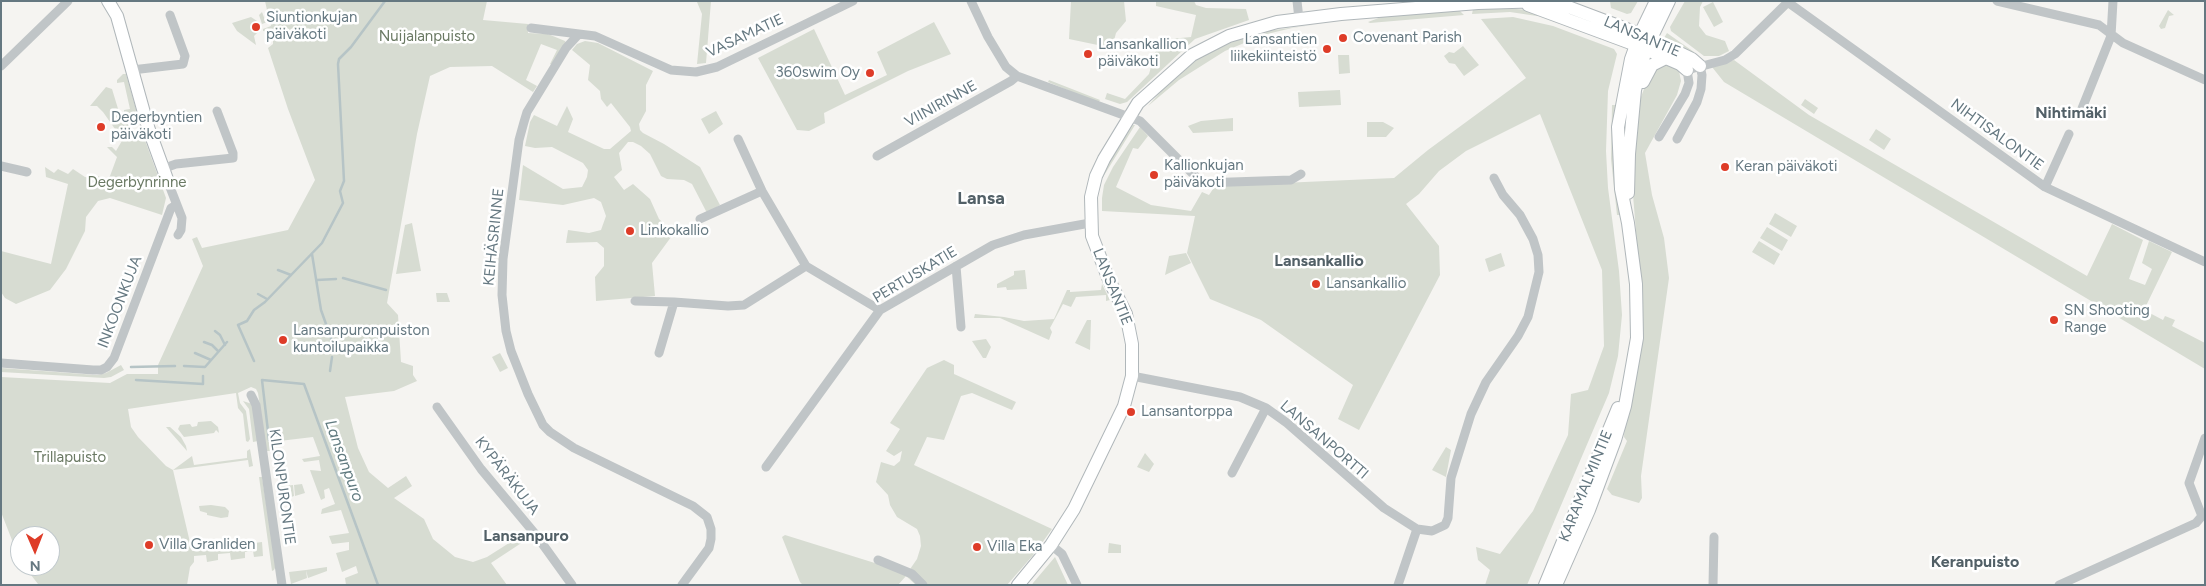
<!DOCTYPE html>
<meta charset="utf-8">
<style>
body{margin:0}
#map{position:relative;width:2206px;height:586px;overflow:hidden;background:#f5f4f1;font-family:Figtree,sans-serif}
canvas{display:block}
.frame{position:absolute;inset:0;border:2px solid #657881;pointer-events:none}
.north{position:absolute;left:10px;top:526px;width:50px;height:50px;box-sizing:border-box;background:#fff;border:1px solid #c1c9cd;border-radius:50%;rotate:179deg;font-size:14px;font-weight:700;line-height:20px;text-align:center;color:#657881}
.north::after{content:'';display:block;margin:auto;width:18px;height:22px;background:#de3c28;clip-path:polygon(50% 0,100% 100%,50% 72%,0 100%)}
</style>
<div id="map">
<canvas width="2206" height="586"></canvas>
<div class="frame"></div>
<div class="north">N</div>
</div>
<script>
const ctx = document.querySelector('canvas').getContext('2d');
ctx.lineJoin = 'round';
function fill(path, color) { ctx.fillStyle = color; ctx.fill(path, 'evenodd'); }
const poly = rows => new Path2D(rows.map(r => 'M' + r).join(''));
function stroke(path, color, width, dash) { ctx.strokeStyle = color; ctx.lineWidth = width; ctx.lineCap = dash ? 'butt' : 'round'; ctx.setLineDash(dash || []); ctx.stroke(path); }
function label(font, color, halo, rows, align = 'center') {
  ctx.font = font + ' Figtree,sans-serif'; ctx.lineWidth = 5; ctx.setLineDash([]); ctx.textBaseline = 'middle'; ctx.strokeStyle = halo; ctx.fillStyle = color; for (const [text, x, y, turn = 0] of rows) {
    ctx.save(); ctx.translate(x, y); ctx.rotate((+turn || 0) * Math.PI / 180); ctx.textAlign = isNaN(turn) ? turn : align; if (halo) ctx.strokeText(text, 0, 0); ctx.fillText(text, 0, 0); ctx.restore();
  }
}
fill(poly([
 [265,1,487,1,483,20,528,24,528,33,548,34,565,41,566,43,552,65,550,64,557,50,541,44,526,80,537,86,533,92,492,66,450,67,430,76,417,134,387,303,398,315,401,362,413,366,413,375,417,381,394,391,345,397,358,448,369,472,388,488,406,476,412,486,394,498,424,519,433,539,455,557,473,562,487,557,528,531,532,536,491,563,507,585,346,585,345,578,358,573,356,566,342,572,336,553,349,550,349,542,332,544,329,536,349,533,341,510,321,514,322,509,335,504,329,488,324,490,325,498,321,500,311,473,310,470,321,471,319,460,304,462,302,459,320,456,313,437,271,442,272,451,266,451,258,393,256,389,251,387,238,393,240,403,246,411,250,439,248,442,246,441,243,414,238,408,236,393,128,409,131,427,138,437,166,466,173,470,192,456,194,465,247,458,247,451,250,449,253,466,249,467,248,460,173,470,192,551,262,542,263,556,254,557,253,551,245,552,245,558,231,560,230,553,218,554,218,560,207,562,206,555,194,556,194,562,190,567,187,585,38,584,24,566,50,566,50,536,20,536,20,559,19,558,1,512,1,377,110,383,127,374,158,374,158,365,203,266,192,239,197,237,202,248,288,230,315,180,288,109,268,48,273,44,273,34,272,32,263,31,263,29,271,26,270,21,262,24,259,15,262,12,265,20,269,19],
 [691,1,711,1,706,63,697,64,702,14,697,2],
 [1071,1,1124,1,1126,21,1116,33,1112,48,1069,39],
 [1156,1,1194,1,1196,5,1206,8,1246,9,1249,20,1195,39,1127,102,1120,104,1105,99,1107,93,1125,99,1149,74,1159,40,1191,37,1196,15,1156,6],
 [1610,1,1638,1,1631,13,1627,14,1611,8],
 [1685,1,1703,1,1700,7,1699,26,1706,35,1725,41,1729,51,1719,56,1704,56,1671,31,1670,27],
 [1713,2,1723,22,1714,27,1703,7],
 [1502,8,1530,10,1541,14,1537,16,1510,12,1472,14,1473,9],
 [1459,10,1464,15,1370,23,1368,22,1384,16],
 [2168,10,2174,15,2169,16,2165,28,2161,29,2159,26],
 [251,17,257,21,259,31,254,36,256,45,237,31,232,23],
 [1513,17,1553,26,1614,49,1617,54,1608,91,1606,151,1608,188,1619,271,1622,315,1618,356,1609,393,1527,585,1485,585,1490,570,1478,560,1476,547,1500,554,1533,511,1568,435,1571,394,1588,390,1604,346,1602,270,1540,114,1466,151,1439,171,1419,194,1406,204,1439,246,1440,275,1359,430,1338,419,1353,385,1261,320,1210,299,1187,253,1195,216,1102,211,1102,198,1104,185,1113,167,1140,127,1148,136,1138,149,1133,148,1116,187,1151,205,1191,211,1202,192,1209,195,1215,186,1394,178,1428,150,1526,78,1481,19],
 [934,22,951,54,908,71,824,113,825,123,809,131,797,130,758,58,814,29,845,95,887,75,877,52],
 [1319,24,1292,28,1263,35,1267,31],
 [1667,33,1694,52,1694,53,1667,42,1664,38],
 [1249,36,1249,41,1225,51,1179,80,1148,106,1170,81,1196,60,1235,39],
 [585,41,598,43,653,71,646,85,646,111,639,124,640,130,643,133,664,144,700,167,720,205,707,213,692,184,684,180,667,179,661,176,650,154,641,146,633,142,628,142,619,153,622,170,614,177,624,190,633,184,650,199,659,219,674,233,652,263,655,296,596,301,595,277,604,266,604,248,597,242,566,243,568,230,589,233,601,230,606,216,601,202,594,198,563,205,519,200,523,165,563,189,582,187,587,177,588,170,583,163,552,147,535,148,525,146,530,122,534,115,557,126,567,106,573,119,568,132,604,149,610,149,631,131,630,127,611,103,607,107,601,99,600,91,588,80,590,65,572,50,577,44],
 [1463,46,1479,65,1464,76,1455,64,1449,63,1444,56,1449,52,1454,53],
 [1349,55,1350,73,1339,74,1338,55],
 [1734,60,1809,115,2087,276,2112,224,2143,240,2129,279,2145,285,2152,269,2142,263,2149,241,2172,252,2144,310,2163,320,2165,316,2175,320,2172,326,2205,343,2205,369,1724,82,1712,67],
 [1666,64,1674,66,1679,71,1681,81,1677,95,1645,153,1652,195,1664,238,1669,278,1641,476,1642,498,1639,503,1612,495,1607,489,1627,441,1624,437,1625,418,1643,318,1631,170,1641,97,1651,70],
 [123,74,126,74,140,123,136,125,124,112,124,110,130,109,124,82,117,83,117,80],
 [1049,80,1100,100,1098,103,1048,82],
 [106,87,112,89,119,112,130,126,129,132,123,136,119,131,114,133,112,132,115,129,103,112,97,106,90,106],
 [1340,90,1341,105,1299,107,1298,92],
 [1805,99,1818,108,1814,114,1801,105],
 [1612,105,1615,105,1620,215,1617,215,1611,159],
 [716,111,723,124,709,134,701,119],
 [1233,118,1233,131,1193,133,1188,126,1201,121],
 [1367,122,1383,122,1394,128,1386,137,1367,137],
 [1133,125,1135,125,1100,182,1105,168],
 [1876,129,1891,139,1884,150,1869,140],
 [136,131,142,132,166,198,162,215,110,198,98,201,86,217,85,231,66,269,50,290,16,304,5,298,1,292,1,251,51,264,68,184,46,177,45,167,54,173,58,169,68,174,73,169,85,177,93,178,98,176,104,180,110,176,117,157,107,147,112,147,116,151,123,139],
 [1775,213,1797,226,1791,237,1769,224],
 [412,223,421,271,396,274,405,225],
 [1767,227,1788,240,1782,251,1760,238],
 [1759,241,1780,254,1774,265,1752,252],
 [1186,253,1191,263,1165,275,1169,256],
 [1501,253,1505,266,1489,272,1485,259],
 [1025,270,1027,289,1007,290,1006,287,997,288,997,284,1014,275,1014,271],
 [1102,284,1110,300,1106,301,1106,295,1076,297,1071,307,1063,304,1050,328,1052,332,1049,340,1000,318,974,318,975,314,1004,317,1024,321,1054,319,1067,290,1070,290,1070,292,1101,290],
 [436,293,447,293,450,302,437,302],
 [1087,320,1091,320,1090,350,1075,343],
 [986,339,991,347,986,358,983,358,972,341],
 [500,353,508,368,500,372,492,357],
 [944,360,954,365,954,374,1016,402,1012,410,972,393,961,396,944,440,927,437,914,465,1052,529,1034,554,1007,585,916,585,906,576,898,585,803,585,800,582,782,537,785,535,878,564,906,575,917,559,921,546,920,536,917,529,897,517,890,505,888,495,876,482,881,462,894,466,900,461,902,451,894,456,886,451,900,429,890,423,927,368],
 [121,365,124,370,111,377,104,378,1,372,1,368,97,375,106,373],
 [243,401,252,404,258,441,253,442,249,409],
 [211,421,218,427,219,433,216,430,214,433,184,437,178,429,180,425,190,424,192,427,197,426,198,422],
 [166,427,170,427,181,437,186,446,187,451],
 [1446,447,1451,450,1446,477,1432,470],
 [1145,453,1154,464,1149,472,1137,467],
 [259,477,262,477,276,566,274,570,272,571],
 [302,484,305,493,295,496,294,485],
 [293,485,294,496,280,501,279,487],
 [211,505,225,507,229,511,228,517,221,518,207,515,207,513,200,511,199,506],
 [1109,543,1121,545,1121,553,1108,553],
 [1055,557,1068,585,1032,585,1033,583],
 [327,567,327,571,308,578,306,570],
 [306,570,307,578,291,584,289,572]
]), '#d7dcd2');
stroke(poly([
 [312,254,321,310,331,338,332,347],
 [278,270,291,275],
 [343,278,386,290],
 [317,280,336,279],
 [258,294,267,299],
 [215,331,220,335,225,345],
 [204,342,212,345,218,351],
 [195,353,211,360],
 [254,361,238,325,247,321,254,310,265,302,322,243,343,203,340,191,344,181,338,64,339,59,351,47,385,1],
 [184,366,205,367,227,342],
 [131,367,175,366],
 [330,371,332,357],
 [136,380,203,384,203,376],
 [269,440,262,380,304,384,378,585]
]), '#b6c4c6', 2.5);
const secondary = poly([
 [108,1,117,16,148,127,168,182],
 [1528,5,1636,45,1680,64,1687,70],
 [1643,82,1652,65,1666,58],
 [1628,193,1629,154,1635,90,1646,49,1669,1],
 [1018,585,1051,545,1074,509,1124,406,1132,376,1132,344,1126,314,1109,280,1092,236,1091,197,1096,176,1104,159,1138,103,1192,55,1229,36,1277,22,1341,14,1478,3,1546,1,1571,8,1640,34,1692,59,1700,66],
 [1545,585,1618,408],
 [1556,585,1589,510,1615,440,1625,406,1637,338,1636,284,1628,223,1621,189,1618,127,1631,59,1640,34,1656,1]
]);
stroke(secondary, '#b0b7ba', 14);
stroke(poly([
 [971,1,988,37,1006,67,1017,76,1140,121,1202,183,1291,180,1301,174],
 [1297,1,1299,19],
 [1997,1,2099,25,2123,43,2205,80],
 [1789,3,2045,187,2205,262],
 [531,28,595,36,671,70,696,72,717,67,853,1],
 [578,35,566,48,527,112,524,122,519,140,503,259,502,295,506,331,511,351,528,394,543,425,550,432,574,448,693,506,707,517,711,529,711,539,709,548,682,585],
 [1,66,68,1],
 [132,70,183,64,185,56,170,15],
 [2081,111,2111,36,2113,1],
 [1659,137,1685,94,1689,83,1687,70,1725,60,1735,54,1789,1],
 [738,139,762,191,806,266,880,310],
 [1677,139,1697,102,1701,89,1702,75,1700,66],
 [877,156,1011,81,1017,76],
 [1,166,27,172],
 [162,169,176,164,233,158,233,153,217,111],
 [168,182,182,218,181,230,178,235],
 [2045,187,2069,134],
 [700,219,762,191],
 [956,266,961,327],
 [635,301,674,302],
 [659,353,674,302,728,306,744,305,806,266],
 [1,363,93,370,101,370,107,367,114,358,171,208,176,205],
 [1132,376,1240,397,1266,408,1287,423,1384,508,1417,529,1432,531,1445,525,1448,518,1451,478,1471,414,1486,382,1518,336,1528,317,1539,272,1538,255,1533,239,1520,215,1503,195,1494,178],
 [251,395,256,405,282,585],
 [437,407,481,469,536,535,572,585],
 [766,467,880,310,993,245,1024,235,1090,223],
 [1232,473,1266,408],
 [1051,545,1062,554,1077,585],
 [878,560,912,574,923,585],
 [1398,585,1417,529],
 [1713,585,1714,537],
 [2059,585,2196,523,2202,516,2189,483,2205,438]
]), '#c0c5c7', 9);
stroke(secondary, '#fff', 12);
for (const [x, y, r, color] of [
 [256,27,5,"#de3c28"],
 [1343,38,5,"#de3c28"],
 [1327,49,5,"#de3c28"],
 [1088,54,5,"#de3c28"],
 [870,73,5,"#de3c28"],
 [101,127,5,"#de3c28"],
 [1725,167,5,"#de3c28"],
 [1154,175,5,"#de3c28"],
 [630,231,5,"#de3c28"],
 [1316,284,5,"#de3c28"],
 [2054,320,5,"#de3c28"],
 [283,340,5,"#de3c28"],
 [1131,412,5,"#de3c28"],
 [149,545,5,"#de3c28"],
 [977,547,5,"#de3c28"]
]) { const dot = new Path2D(); dot.arc(x, y, r, 0, 2 * Math.PI); ctx.fillStyle = color; ctx.fill(dot); stroke(dot, '#fff', 2); }
label('15px', '#657881', '#fff', [
 ["Siuntionkujan",266,18],
 ["päiväkoti",266,35],
 ["Covenant Parish",1353,38],
 ["Lansantien",1317,40,"right"],
 ["liikekiinteistö",1317,57,"right"],
 ["Lansankallion",1098,45],
 ["päiväkoti",1098,62],
 ["360swim Oy",860,73,"right"],
 ["Degerbyntien",111,118],
 ["päiväkoti",111,135],
 ["Kallionkujan",1164,166],
 ["päiväkoti",1164,183],
 ["Keran päiväkoti",1735,167],
 ["Linkokallio",640,231],
 ["Lansankallio",1326,284],
 ["SN Shooting",2064,311],
 ["Range",2064,328],
 ["Lansanpuronpuiston",293,331],
 ["kuntoilupaikka",293,348],
 ["Lansantorppa",1141,412],
 ["Villa Granliden",159,545],
 ["Villa Eka",987,547]
], 'left');
label('15px', '#657881', '#fff', [
 ["VASAMATIE",745,36,-25],
 ["LANSANTIE",1642,37,23],
 ["VIINIRINNE",941,104,-29],
 ["NIHTISALONTIE",1997,135,36],
 ["KEIHÄSRINNE",494,237,-84],
 ["PERTUSKATIE",915,275,-31],
 ["LANSANTIE",1112,287,68],
 ["INKOONKUJA",120,302,-69],
 ["LANSANPORTTI",1324,440,41],
 ["KYPÄRÄKUJA",507,476,52],
 ["KARAMALMINTIE",1586,486,-68],
 ["KILONPURONTIE",282,487,82]
]);
label('15px', '#6a7963', '#fff', [
 ["Nuijalanpuisto",427,37],
 ["Degerbynrinne",137,183],
 ["Trillapuisto",70,458]
]);
label('bold 16px', '#526067', '#fff', [
 ["Nihtimäki",2071,113],
 ["Lansankallio",1319,261],
 ["Lansanpuro",526,536],
 ["Keranpuisto",1975,562]
]);
label('italic 16px', '#607a7f', '#fff', [
 ["Lansanpuro",344,461,70]
]);
label('bold 18px', '#526067', '#fff', [
 ["Lansa",981,199]
]);
</script>
